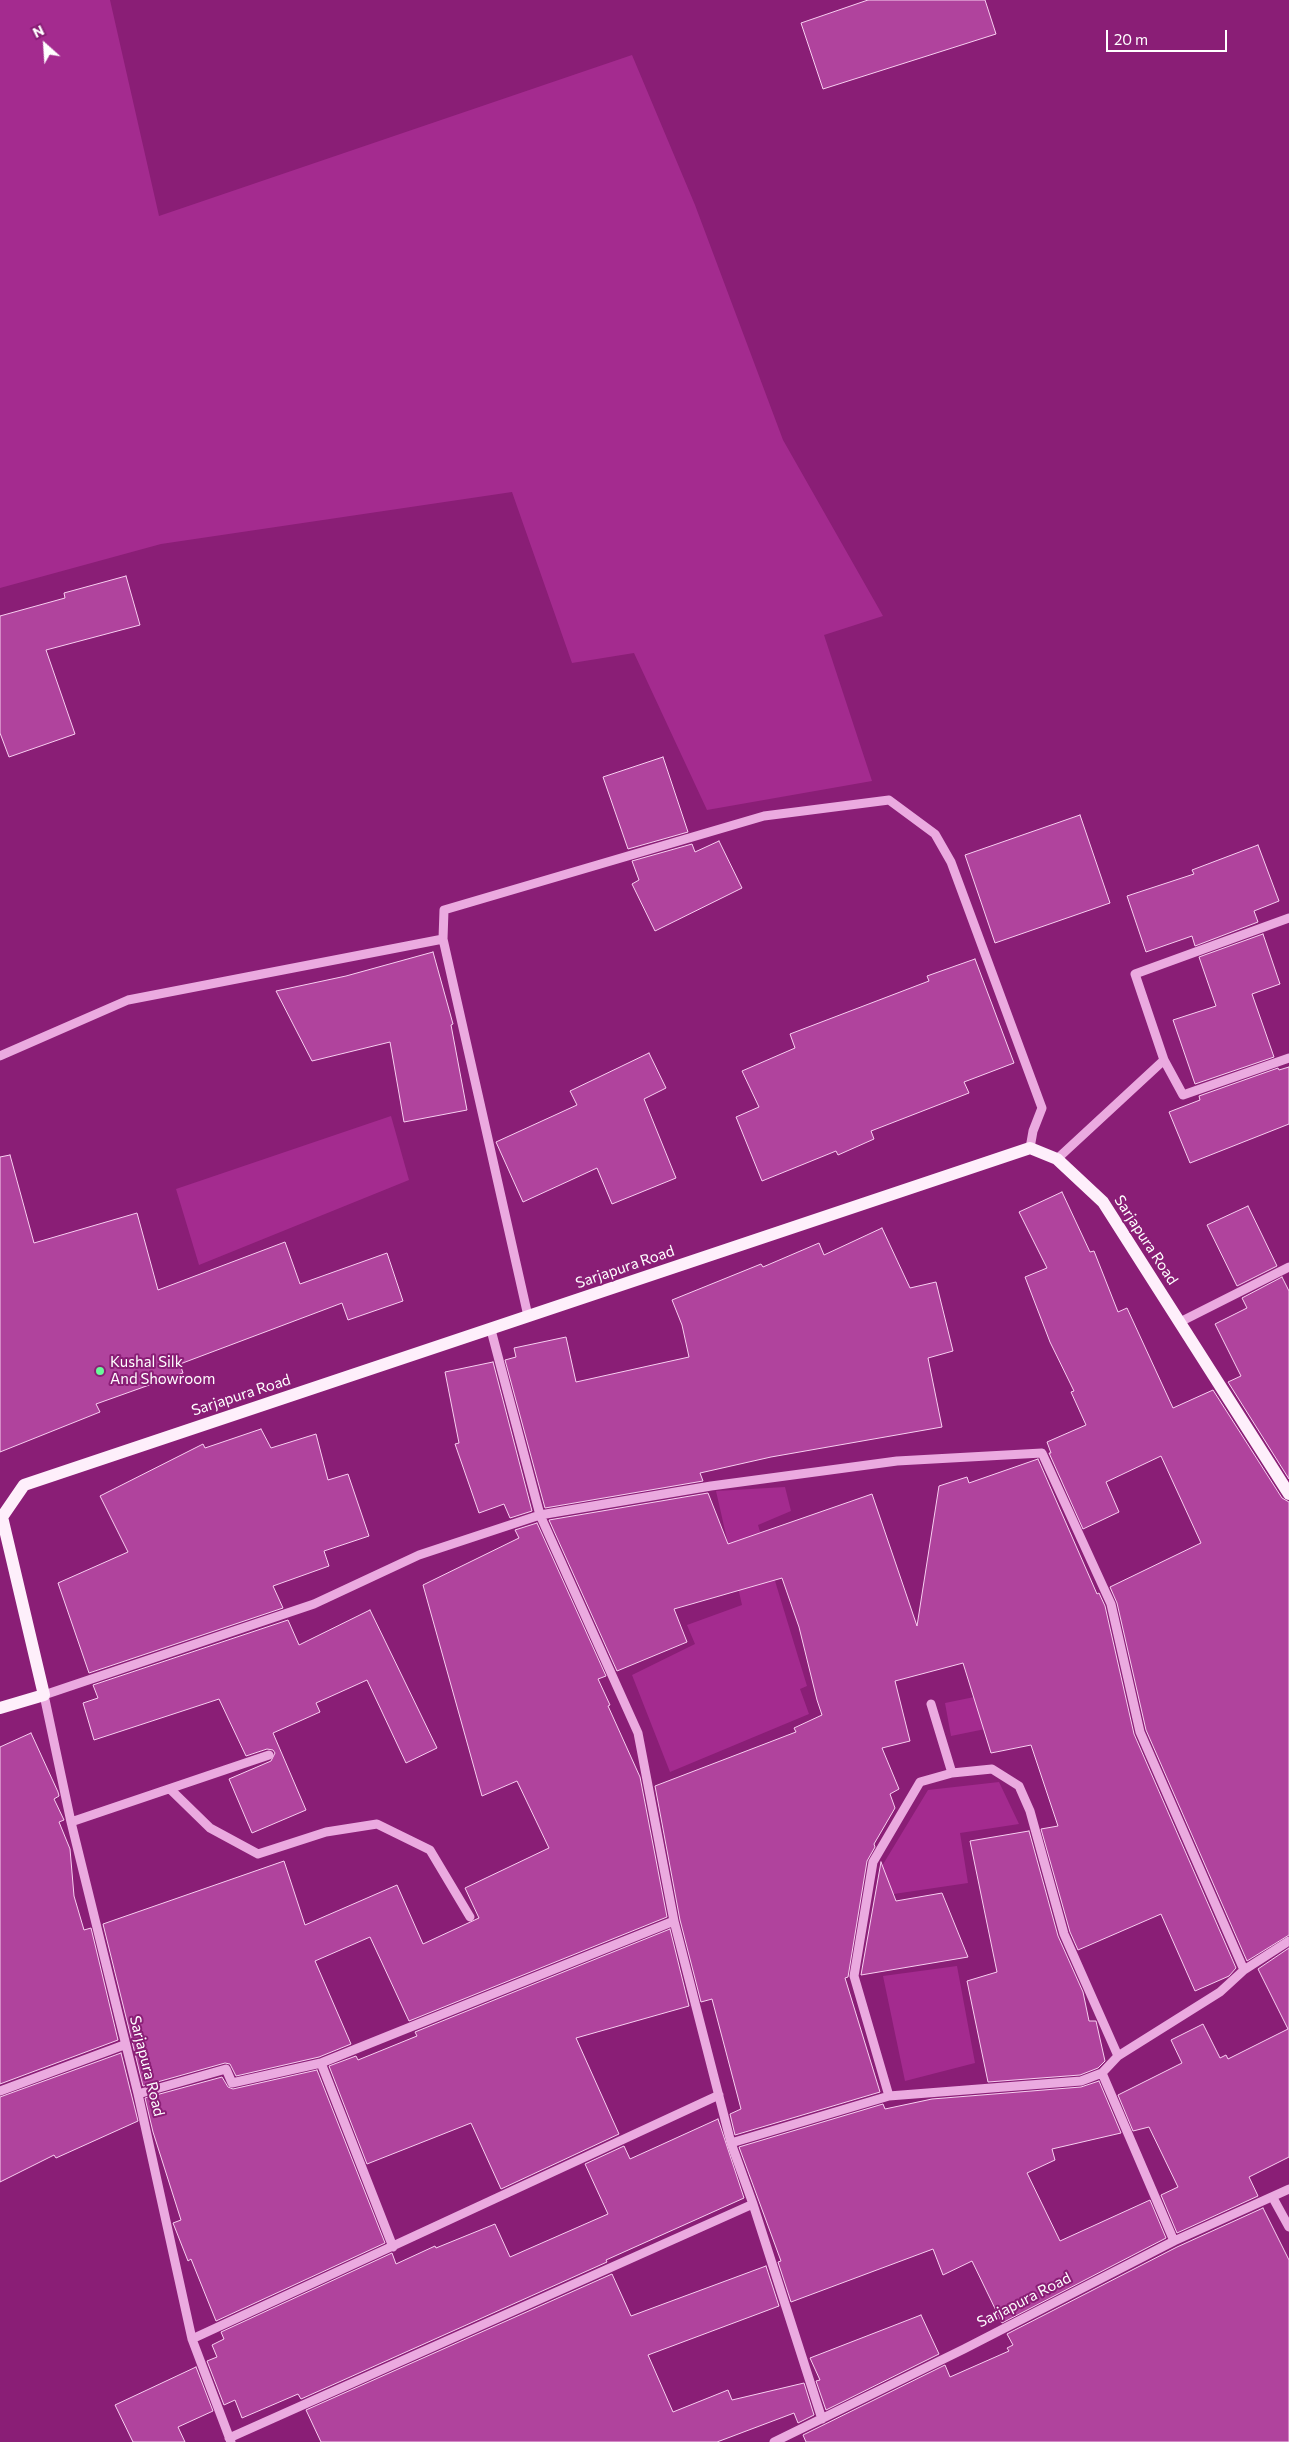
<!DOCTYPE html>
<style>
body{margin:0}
#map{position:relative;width:1289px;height:2442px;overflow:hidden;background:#8a1e76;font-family:Commissioner,sans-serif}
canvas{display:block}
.north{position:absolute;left:20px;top:20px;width:50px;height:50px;-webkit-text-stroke:4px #8a1e76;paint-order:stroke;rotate:334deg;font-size:14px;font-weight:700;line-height:20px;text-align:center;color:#fff}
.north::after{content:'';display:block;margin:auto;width:18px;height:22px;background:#fff;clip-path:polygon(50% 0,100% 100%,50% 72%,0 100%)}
.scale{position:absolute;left:1106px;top:30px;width:121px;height:22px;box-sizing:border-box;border:2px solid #fff;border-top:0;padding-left:6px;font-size:15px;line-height:18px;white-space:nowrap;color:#fff;-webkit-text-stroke:4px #8a1e76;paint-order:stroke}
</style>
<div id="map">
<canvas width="1289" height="2442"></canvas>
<div class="north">N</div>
<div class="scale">20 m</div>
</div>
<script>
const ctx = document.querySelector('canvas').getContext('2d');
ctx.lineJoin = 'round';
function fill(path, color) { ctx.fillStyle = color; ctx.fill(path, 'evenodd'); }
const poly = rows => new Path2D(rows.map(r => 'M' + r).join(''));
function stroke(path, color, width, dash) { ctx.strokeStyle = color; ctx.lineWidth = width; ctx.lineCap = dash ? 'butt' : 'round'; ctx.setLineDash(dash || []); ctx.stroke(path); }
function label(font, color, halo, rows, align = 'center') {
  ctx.font = font + ' Commissioner,sans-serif'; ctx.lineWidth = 4; ctx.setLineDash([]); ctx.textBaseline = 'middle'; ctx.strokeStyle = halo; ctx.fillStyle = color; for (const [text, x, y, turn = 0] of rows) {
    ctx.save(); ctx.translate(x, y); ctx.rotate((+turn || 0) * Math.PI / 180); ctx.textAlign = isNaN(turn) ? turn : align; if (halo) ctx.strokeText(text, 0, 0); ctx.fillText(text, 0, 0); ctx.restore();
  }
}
fill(poly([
 [0,0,110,0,159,216,632,55,695,205,783,440,883,616,824,635,872,781,707,810,634,653,572,663,512,492,161,544,0,588],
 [391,1116,409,1180,199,1265,176,1189],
 [785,1487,791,1511,758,1525,807,1686,800,1689,809,1714,670,1772,632,1675,695,1644,687,1625,742,1605,716,1491],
 [989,1694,995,1727,951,1736,945,1703],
 [999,1782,1019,1824,960,1833,968,1883,887,1895,882,1866,928,1790],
 [957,1966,975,2063,905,2081,883,1976]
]), '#a42b8f');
const building = poly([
 [868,0,985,0,996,34,823,89,801,23,868,0],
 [126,576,140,625,46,650,75,734,9,757,0,733,0,616,65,598,64,593,126,576],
 [663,757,688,832,628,849,603,777,663,757],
 [1080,815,1110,903,995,943,965,855,1080,815],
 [719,841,742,888,655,931,632,884,639,880,632,861,692,844,695,852,719,841],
 [1258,845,1279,901,1254,911,1258,922,1195,946,1192,936,1146,952,1127,896,1194,874,1192,870,1258,845],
 [1263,934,1280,984,1252,994,1274,1057,1195,1084,1173,1020,1216,1006,1199,957,1263,934],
 [433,952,453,1024,451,1025,467,1110,404,1122,390,1042,312,1061,276,991,346,976,433,952],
 [975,959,1014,1063,964,1082,969,1093,871,1131,874,1139,838,1155,836,1151,762,1181,736,1117,759,1107,742,1071,795,1048,790,1034,929,981,927,976,975,959],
 [649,1053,666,1088,644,1099,676,1178,612,1204,597,1168,523,1202,496,1142,577,1105,570,1091,649,1053],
 [1289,1067,1289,1124,1190,1163,1169,1112,1200,1100,1199,1096,1278,1068,1279,1070,1289,1067],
 [10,1155,34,1243,137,1213,158,1290,285,1242,300,1284,387,1253,403,1301,348,1320,342,1303,180,1364,183,1373,96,1404,100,1412,0,1452,0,1157,10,1155],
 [1062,1192,1090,1252,1094,1251,1118,1312,1127,1308,1173,1408,1213,1390,1282,1498,1289,1502,1289,1935,1247,1961,1146,1730,1117,1603,1110,1587,1201,1543,1161,1456,1106,1482,1119,1512,1083,1529,1049,1453,1051,1453,1047,1442,1086,1425,1071,1392,1074,1391,1050,1342,1025,1277,1047,1268,1019,1212,1062,1192],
 [1248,1206,1277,1266,1237,1286,1207,1225,1248,1206],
 [882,1228,910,1288,936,1282,953,1351,928,1358,942,1427,771,1457,700,1473,703,1481,545,1508,505,1360,516,1357,514,1348,566,1337,576,1382,689,1357,682,1325,672,1300,761,1264,763,1267,819,1243,824,1255,882,1228],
 [1282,1277,1289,1291,1289,1479,1228,1382,1241,1376,1215,1324,1247,1308,1242,1298,1282,1277],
 [493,1362,532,1511,510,1518,504,1504,479,1513,455,1444,459,1443,445,1372,493,1362],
 [261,1429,271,1448,316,1434,328,1480,348,1474,369,1536,324,1551,329,1566,273,1586,283,1608,89,1673,58,1583,128,1552,100,1496,203,1444,205,1448,261,1429],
 [1038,1459,1097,1594,1099,1593,1105,1606,1134,1734,1236,1968,1229,1976,1195,1991,1161,1914,1078,1950,1070,1932,1041,1829,1058,1826,1031,1745,991,1753,963,1663,895,1681,910,1741,882,1748,899,1789,890,1794,895,1808,874,1844,875,1847,867,1861,848,1977,845,1978,880,2092,735,2135,730,2114,741,2109,712,1999,701,2002,680,1920,655,1786,796,1732,794,1728,822,1715,817,1700,799,1627,782,1578,674,1609,687,1642,617,1671,549,1520,708,1493,728,1544,872,1494,917,1626,939,1486,967,1477,969,1483,1038,1459],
 [537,1523,606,1676,598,1679,610,1705,608,1706,640,1777,667,1917,409,2021,370,1937,315,1961,351,2044,319,2057,236,2076,230,2064,225,2063,143,2086,103,1924,284,1861,305,1925,397,1885,423,1944,479,1918,465,1888,549,1848,517,1781,482,1796,423,1585,519,1538,515,1530,537,1523],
 [370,1610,437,1748,406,1763,367,1680,316,1703,320,1712,273,1733,306,1810,252,1833,229,1779,271,1761,275,1753,273,1750,267,1749,246,1756,219,1699,94,1740,83,1703,98,1698,93,1685,288,1620,299,1645,370,1610],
 [31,1733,58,1792,59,1796,54,1799,64,1820,59,1822,70,1849,74,1896,84,1930,91,1928,118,2040,0,2084,0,1747,31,1733],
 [1029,1831,1058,1936,1083,1992,1089,2021,1096,2021,1105,2061,1098,2068,1080,2075,988,2082,967,1981,997,1972,970,1841,1029,1831],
 [881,1862,896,1901,942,1893,968,1957,861,1975,881,1862],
 [670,1929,689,2006,576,2038,619,2134,501,2189,471,2123,367,2164,329,2066,356,2056,358,2060,417,2036,415,2032,670,1929],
 [1289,1948,1289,2157,1249,2177,1258,2196,1177,2233,1161,2195,1178,2187,1149,2127,1133,2131,1118,2095,1182,2063,1171,2040,1203,2024,1220,2058,1226,2055,1228,2059,1288,2029,1258,1969,1289,1948],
 [121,2053,138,2121,56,2158,54,2155,0,2182,0,2097,121,2053],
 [317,2070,385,2243,216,2321,191,2259,188,2261,173,2223,181,2220,153,2132,145,2098,222,2077,228,2087,233,2089,317,2070],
 [1099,2081,1121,2133,1052,2149,1055,2160,1027,2173,1060,2241,1150,2200,1166,2238,1002,2323,972,2261,943,2275,933,2249,791,2302,778,2262,781,2261,739,2147,883,2104,885,2109,932,2099,1081,2087,1099,2081],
 [718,2119,744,2198,606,2260,607,2262,301,2399,298,2394,242,2418,235,2400,224,2405,207,2361,217,2357,212,2345,224,2339,221,2332,392,2253,396,2264,435,2246,436,2248,495,2224,510,2257,608,2214,585,2164,624,2146,630,2159,718,2119],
 [1263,2208,1289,2260,1289,2442,806,2442,803,2435,945,2365,950,2377,1009,2351,1007,2348,1013,2345,1007,2334,1177,2247,1263,2208],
 [766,2266,779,2306,648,2355,673,2412,728,2390,732,2400,804,2383,814,2415,798,2423,794,2413,717,2442,321,2442,306,2410,612,2274,631,2316,766,2266],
 [921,2315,939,2354,826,2410,816,2381,820,2380,810,2358,921,2315],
 [196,2367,213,2411,178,2427,185,2442,133,2442,115,2405,196,2367]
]);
fill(building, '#b0439d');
stroke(building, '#f8cff1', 1);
stroke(poly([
 [0,1056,128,1000,443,939],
 [1164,1060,1135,974,1289,918],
 [1057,1159,1164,1060,1183,1095,1289,1058],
 [528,1316,443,939,444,910,764,816,889,800,935,834,951,862,1042,1108,1033,1131,1030,1148],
 [1180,1322,1289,1267],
 [491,1330,540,1515,638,1733,674,1921,731,2143,753,2204,822,2419],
 [931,1704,952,1773],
 [170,1789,210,1828,258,1854,326,1832,377,1824,430,1850,470,1917],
 [71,1822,269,1755],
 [321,2063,393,2247],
 [1102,2073,1174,2241],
 [0,2091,124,2045],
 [138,2094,226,2069,232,2083,321,2063,674,1921],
 [889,2096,854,1976,873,1862,920,1782,952,1773,992,1769,1019,1786,1030,1811,1064,1934,1118,2056],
 [731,2143,889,2096,1081,2081,1102,2073,1118,2056,1220,1992,1244,1970,1289,1941],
 [1273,2198,1289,2227],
 [192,2339,719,2095],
 [229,2438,753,2204],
 [231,2442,192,2339,138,2094,71,1822,44,1695,314,1604,419,1555,540,1515,711,1486,897,1461,1042,1453,1111,1604,1140,1732,1244,1970],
 [774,2442,964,2349,1174,2241,1289,2189]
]), '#ebaae0', 9);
stroke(poly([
 [0,1708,44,1695,2,1517,24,1485,1030,1148,1057,1159,1103,1202,1289,1494]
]), '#feeffb', 12);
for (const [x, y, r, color] of [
 [100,1371,5,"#69fa9a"]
]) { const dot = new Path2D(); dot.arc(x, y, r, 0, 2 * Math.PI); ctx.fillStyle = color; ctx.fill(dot); stroke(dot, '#8a1e76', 2); }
label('15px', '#fff', '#8a1e76', [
 ["Sarjapura Road",1146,1240,57],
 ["Sarjapura Road",625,1267,-19],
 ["Sarjapura Road",241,1395,-18],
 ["Sarjapura Road",147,2066,76],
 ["Sarjapura Road",1024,2300,-27]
]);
label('15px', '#fff', '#8a1e76', [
 ["Kushal Silk",110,1362],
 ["And Showroom",110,1379]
], 'left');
</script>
